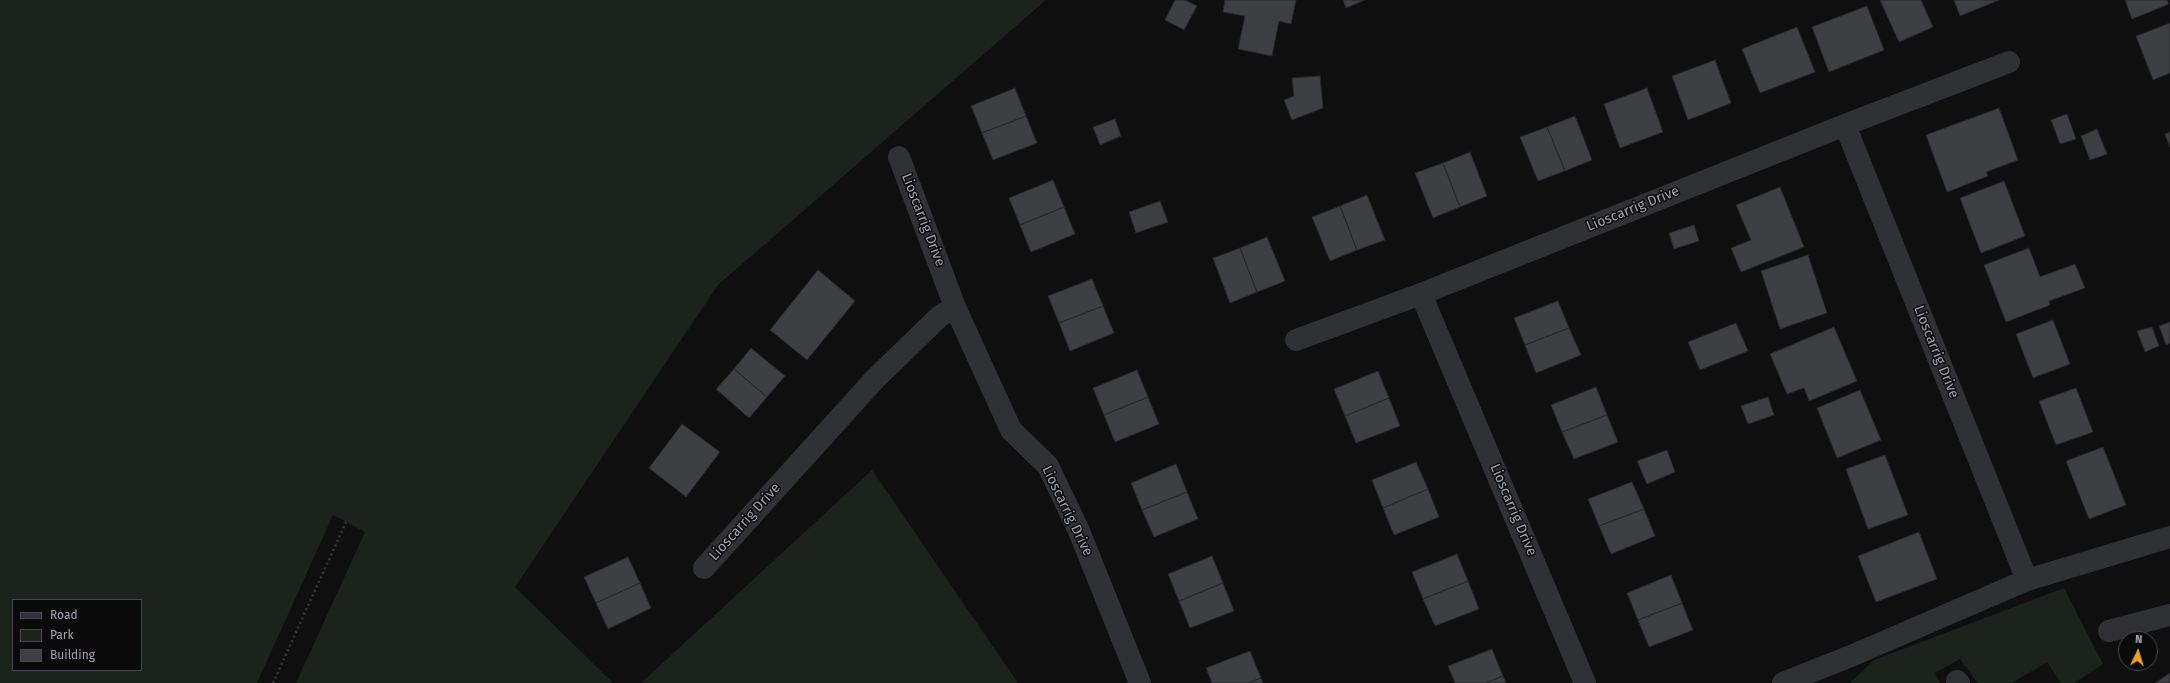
<!DOCTYPE html>
<style>
body{margin:0}
#map{position:relative;width:2170px;height:683px;overflow:hidden;background:#0f0f10;font-family:"Fira Sans",sans-serif}
canvas{display:block}
.legend{position:absolute;left:12px;top:599px;width:130px;height:72px;box-sizing:border-box;background:#0a0a0b;border:1px solid #46484d;margin:0;padding:5px 7px;list-style:none;font-size:12px;color:#a0a6b1}
.legend li{display:flex;align-items:center;gap:8px;height:20px}
.legend b{width:20px;border:1px solid #46484d}
.north{position:absolute;left:2118px;top:631px;width:40px;height:40px;box-sizing:border-box;background:#0a0a0b;border:1px solid #46484d;border-radius:50%;rotate:4deg;font-size:11px;font-weight:700;line-height:16px;text-align:center;color:#a0a6b1}
.north::after{content:'';display:block;margin:auto;width:14px;height:18px;background:#efa128;clip-path:polygon(50% 0,100% 100%,50% 72%,0 100%)}
</style>
<div id="map">
<canvas width="2170" height="683"></canvas>
<ul class="legend">
<li><b style="height:5px;background:#303135"></b>Road</li>
<li><b style="height:11px;background:#1b231c"></b>Park</li>
<li><b style="height:11px;background:#3e3f43"></b>Building</li>
</ul>
<div class="north">N</div>
</div>
<script>
const ctx = document.querySelector('canvas').getContext('2d');
ctx.lineJoin = 'round';
function fill(path, color) { ctx.fillStyle = color; ctx.fill(path, 'evenodd'); }
const poly = rows => new Path2D(rows.map(r => 'M' + r).join(''));
function stroke(path, color, width, dash) { ctx.strokeStyle = color; ctx.lineWidth = width; ctx.lineCap = dash ? 'butt' : 'round'; ctx.setLineDash(dash || []); ctx.stroke(path); }
function label(font, color, halo, rows, align = 'center') {
  ctx.font = font + ' "Fira Sans",sans-serif'; ctx.lineWidth = 3; ctx.setLineDash([]); ctx.textBaseline = 'middle'; ctx.strokeStyle = halo; ctx.fillStyle = color; for (const [text, x, y, turn = 0] of rows) {
    ctx.save(); ctx.translate(x, y); ctx.rotate((+turn || 0) * Math.PI / 180); ctx.textAlign = isNaN(turn) ? turn : align; if (halo) ctx.strokeText(text, 0, 0); ctx.fillText(text, 0, 0); ctx.restore();
  }
}
fill(poly([
 [0,0,1046,0,718,285,515,587,613,683,296,683,365,532,333,515,257,683,0,683],
 [13,600,141,600,141,670,13,670],
 [872,470,1018,683,641,683],
 [2064,588,2103,664,2074,683,2061,683,2047,662,2012,683,1979,683,1976,681,1960,659,1935,673,1940,683,1850,683,1874,660]
]), '#1b231c');
const building = poly([
 [1175,0,1185,0,1197,6,1184,30,1165,20,1175,0],
 [1225,0,1296,0,1291,24,1279,21,1272,56,1238,49,1245,16,1223,12,1225,0],
 [1343,0,1365,0,1346,8,1343,0],
 [1880,0,1921,0,1933,27,1899,42,1880,0],
 [1954,0,1999,0,1960,16,1954,0],
 [2125,0,2167,0,2169,4,2132,19,2125,0],
 [1867,6,1884,50,1829,72,1812,27,1867,6],
 [2170,23,2170,73,2153,80,2136,36,2170,23],
 [1797,27,1815,72,1760,93,1742,49,1797,27],
 [1715,60,1731,103,1688,120,1672,76,1715,60],
 [1320,76,1323,108,1292,120,1284,100,1294,96,1292,78,1320,76],
 [1015,88,1026,116,982,133,971,106,1015,88],
 [1647,88,1663,132,1620,148,1604,104,1647,88],
 [1999,108,2018,160,1986,172,1988,176,1947,192,1926,135,1999,108],
 [2067,114,2076,139,2060,144,2051,120,2067,114],
 [1026,116,1037,143,993,160,982,133,1026,116],
 [1575,116,1592,160,1565,171,1547,127,1575,116],
 [1115,119,1121,136,1100,145,1093,127,1115,119],
 [1547,127,1565,171,1538,181,1520,137,1547,127],
 [2097,129,2107,154,2090,160,2081,136,2097,129],
 [2170,132,2170,147,2165,134,2170,132],
 [1470,152,1487,196,1460,207,1443,163,1470,152],
 [1443,163,1460,207,1433,218,1415,173,1443,163],
 [1053,180,1064,207,1020,225,1009,198,1053,180],
 [2004,181,2025,236,1981,253,1960,198,2004,181],
 [1780,187,1804,247,1741,272,1731,248,1751,240,1736,205,1780,187],
 [1367,195,1385,240,1357,250,1340,206,1367,195],
 [1160,201,1168,222,1136,233,1129,212,1160,201],
 [1340,206,1357,250,1330,261,1312,217,1340,206],
 [1064,207,1075,234,1031,252,1020,225,1064,207],
 [1694,225,1699,241,1674,249,1669,233,1694,225],
 [1267,237,1285,281,1257,292,1240,248,1267,237],
 [1240,248,1257,292,1230,303,1213,258,1240,248],
 [2029,248,2040,277,2075,264,2085,288,2049,301,2050,305,2006,322,1984,265,2029,248],
 [1808,255,1827,313,1780,329,1761,271,1808,255],
 [818,270,855,301,807,360,770,330,818,270],
 [1092,279,1103,306,1059,323,1048,296,1092,279],
 [1558,301,1569,328,1525,345,1514,318,1558,301],
 [1103,306,1114,333,1070,351,1059,323,1103,306],
 [2053,320,2070,364,2033,378,2016,334,2053,320],
 [2170,322,2170,343,2166,345,2159,326,2170,322],
 [1736,323,1748,351,1700,370,1688,342,1736,323],
 [1834,327,1857,381,1809,401,1804,388,1787,394,1770,354,1834,327],
 [2152,327,2159,346,2145,352,2137,331,2152,327],
 [1569,328,1581,355,1536,373,1525,345,1569,328],
 [751,348,785,376,767,397,734,369,751,348],
 [734,369,767,397,749,418,716,389,734,369],
 [1137,370,1148,397,1104,415,1093,388,1137,370],
 [1378,371,1389,398,1345,416,1334,389,1378,371],
 [1596,387,1607,415,1562,432,1551,405,1596,387],
 [2076,388,2093,432,2056,445,2039,401,2076,388],
 [1860,390,1881,440,1837,458,1817,408,1860,390],
 [1148,397,1159,424,1115,442,1104,415,1148,397],
 [1768,397,1774,415,1748,424,1741,406,1768,397],
 [1389,398,1400,426,1356,443,1345,416,1389,398],
 [1607,415,1618,442,1574,459,1562,432,1607,415],
 [682,424,720,452,686,497,649,468,682,424],
 [2103,447,2126,505,2089,519,2066,461,2103,447],
 [1667,450,1675,472,1647,484,1637,461,1667,450],
 [1885,455,1908,515,1868,529,1846,469,1885,455],
 [1416,462,1428,489,1383,508,1372,480,1416,462],
 [1176,464,1187,492,1142,510,1131,483,1176,464],
 [1632,482,1644,509,1599,526,1588,499,1632,482],
 [1428,489,1439,517,1394,535,1383,508,1428,489],
 [1187,492,1198,519,1154,537,1142,510,1187,492],
 [1644,509,1655,536,1611,554,1599,526,1644,509],
 [1919,532,1937,579,1876,602,1858,556,1919,532],
 [1457,554,1468,581,1423,599,1412,572,1457,554],
 [1212,556,1223,583,1179,601,1168,574,1212,556],
 [628,557,640,583,596,603,584,577,628,557],
 [1671,575,1682,603,1638,620,1627,593,1671,575],
 [1468,581,1479,609,1435,626,1423,599,1468,581],
 [640,583,651,608,608,629,596,603,640,583],
 [1223,583,1234,611,1190,628,1179,601,1223,583],
 [1682,603,1693,630,1649,647,1638,620,1682,603],
 [1492,649,1503,676,1485,683,1455,683,1448,666,1492,649],
 [1250,651,1261,678,1248,683,1212,683,1206,668,1250,651],
 [2170,673,2170,683,2155,683,2170,673],
 [1503,676,1506,683,1485,683,1503,676],
 [1261,678,1263,683,1248,683,1261,678]
]);
fill(building, '#3e3f43');
stroke(building, '#29292c', 1);
stroke(poly([
 [273,683,346,522]
]), '#36383c', 2.5, [2, 3]);
stroke(poly([
 [1845,125,2027,580],
 [899,157,955,307,1011,430,1048,466,1079,531,1140,683],
 [1421,294,1585,683],
 [1296,340,1421,294,1845,125,2009,62],
 [704,568,875,379,940,316,955,307],
 [2109,631,2170,615],
 [1957,681,1959,683],
 [1783,683,1851,656,2027,580,2170,537]
]), '#303135', 22);
label('14px', '#a0a6b1', '#0a0a0b', [
 ["Lioscarrig Drive",1633,209,-22],
 ["Lioscarrig Drive",923,220,69],
 ["Lioscarrig Drive",1936,352,68],
 ["Lioscarrig Drive",1513,510,67],
 ["Lioscarrig Drive",1067,511,64],
 ["Lioscarrig Drive",745,522,-48]
]);
</script>
